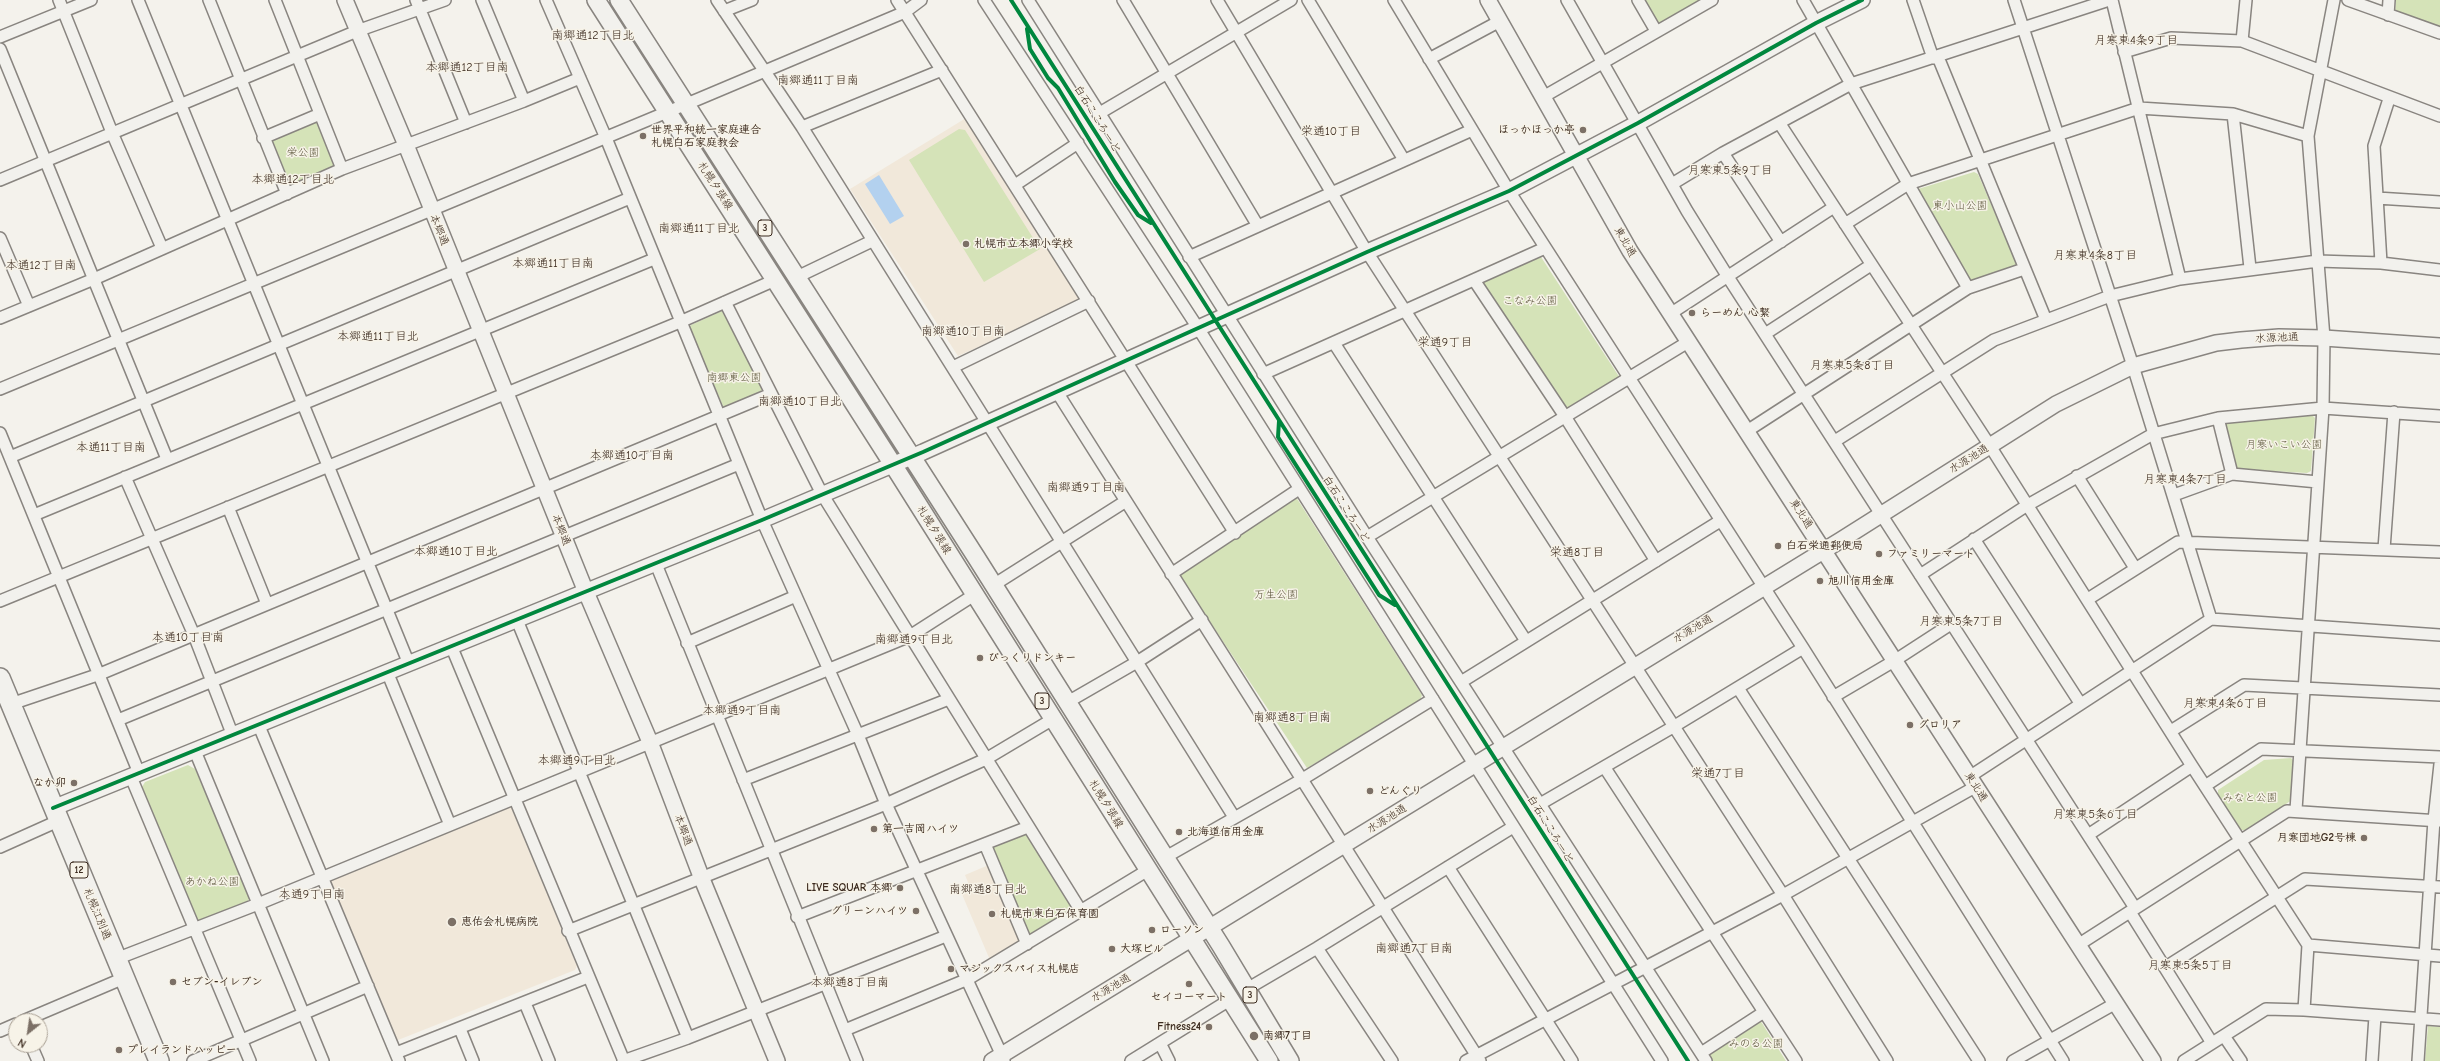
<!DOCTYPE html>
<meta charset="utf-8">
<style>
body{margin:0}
#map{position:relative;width:2440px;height:1061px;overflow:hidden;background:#f4f2ec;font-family:"Comic Neue",sans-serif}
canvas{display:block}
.north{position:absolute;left:8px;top:1013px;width:40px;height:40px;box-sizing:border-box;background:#f7f3e8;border:1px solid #aca397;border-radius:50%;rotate:210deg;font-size:11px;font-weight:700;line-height:16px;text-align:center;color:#3b2a1e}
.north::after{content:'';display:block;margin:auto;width:14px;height:18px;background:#7c7066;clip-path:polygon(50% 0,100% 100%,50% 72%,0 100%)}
</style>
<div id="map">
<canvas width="2440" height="1061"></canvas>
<div class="north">N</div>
</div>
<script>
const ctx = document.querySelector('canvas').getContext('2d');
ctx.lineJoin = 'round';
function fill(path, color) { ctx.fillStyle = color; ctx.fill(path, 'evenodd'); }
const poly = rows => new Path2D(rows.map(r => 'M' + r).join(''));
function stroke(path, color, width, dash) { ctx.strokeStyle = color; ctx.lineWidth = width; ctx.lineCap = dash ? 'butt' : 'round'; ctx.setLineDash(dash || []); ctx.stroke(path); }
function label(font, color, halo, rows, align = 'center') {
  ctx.font = font + ' "Comic Neue","Klee One",sans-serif'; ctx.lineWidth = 3; ctx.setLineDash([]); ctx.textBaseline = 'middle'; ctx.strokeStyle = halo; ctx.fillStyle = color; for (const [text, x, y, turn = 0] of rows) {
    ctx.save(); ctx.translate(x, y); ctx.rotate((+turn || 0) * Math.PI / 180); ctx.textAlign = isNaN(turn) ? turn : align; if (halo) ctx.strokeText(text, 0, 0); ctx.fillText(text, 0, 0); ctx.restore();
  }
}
fill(poly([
 [966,118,1080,299,1079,302,958,356,850,189],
 [510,805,577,966,575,970,398,1040,394,1038,328,879],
 [991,864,1023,939,990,960,961,892,970,887,965,875]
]), '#f1e8da');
fill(poly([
 [1644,0,1703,0,1659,24,1655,22],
 [2396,0,2440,0,2440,29,2395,13],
 [315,122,318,124,335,163,333,168,293,185,289,183,272,142,273,138],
 [959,129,965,130,1040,249,984,282,909,160],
 [1974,172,1978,174,2017,265,1973,282,1970,281,1918,189],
 [1541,257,1620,378,1568,408,1565,408,1481,283],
 [722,311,762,388,761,391,724,408,689,328,691,325],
 [2311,414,2315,418,2311,471,2307,473,2238,469,2235,466,2225,424,2227,421],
 [1296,497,1422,695,1420,701,1307,768,1179,575],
 [2291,758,2295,762,2292,800,2246,830,2241,830,2218,795,2218,790,2264,760],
 [188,765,195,769,250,897,247,902,199,921,196,919,142,787,145,782],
 [1024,833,1028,836,1073,908,1072,915,1031,938,992,850,993,846],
 [1760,1020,1786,1061,1712,1061,1708,1054],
 [2428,1026,2440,1027,2440,1061,2425,1061]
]), '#d5e3b8');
fill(poly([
 [879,175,904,216,890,224,865,184]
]), '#b3d1ef');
const street = poly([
 [59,0,113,135,162,248],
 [138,0,409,664],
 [209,0,287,194],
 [275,0,342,169],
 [416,0,466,123],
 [482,0,524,101],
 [546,0,606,138,762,520,858,735,886,804,1004,1060],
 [717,0,802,127,1234,817],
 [897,0,1235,533],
 [984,0,1198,328,1662,1061],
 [1028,0,1367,537,1706,1061],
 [1123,0,1258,226],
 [1217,0,1367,252,1783,895,1887,1061],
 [1308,0,1404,160],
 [1394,0,1509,191,1803,648,2063,1061],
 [1567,0,1687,211,1728,277,2135,908],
 [1638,0,1656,31],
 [1803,0,1968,288],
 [1913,0,1933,58],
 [2014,0,2133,366,2211,619],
 [2112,0,2180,279],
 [2348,0,2440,33],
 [724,11,752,0],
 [2388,15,2389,0],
 [0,37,91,0],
 [2242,41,2246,0],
 [0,49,167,459],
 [2124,52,2171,38,2242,41,2440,116],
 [1938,57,2046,320],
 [1429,59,1500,21],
 [1543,97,1712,0],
 [1098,114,1291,0],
 [2233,114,2250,268],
 [1780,124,1990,446,2192,766,2308,945,2304,1010],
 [802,127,942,70],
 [263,138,320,114],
 [1723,153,1781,242],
 [0,180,357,31,445,0],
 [1672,184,1723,153,1851,84,2109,0],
 [1015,185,1078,143],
 [2377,198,2440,202],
 [1845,224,1908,184,2139,108,2233,114,2308,136],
 [0,238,29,306],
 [1189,257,1472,130],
 [2381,263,2374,146,2389,99],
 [797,277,872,241],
 [1474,280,1564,415,1656,561],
 [725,302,822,494,1081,911],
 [1670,314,1834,207],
 [0,318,94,279,342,169,524,101,580,78],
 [1765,334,1871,265],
 [1334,343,1526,641],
 [953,367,1089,301],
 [1263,374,1545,248],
 [0,389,701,98,905,12,921,0],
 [1057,392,1480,1061],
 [2218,418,2232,474],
 [1747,431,1968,288,2024,269],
 [0,433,139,773],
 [1835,441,1994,340,2110,296,2180,279,2318,261,2381,263,2440,270],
 [10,457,630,198],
 [2077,476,2135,568],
 [125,477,194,635,233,736],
 [2174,495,2232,474,2318,482],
 [228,507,267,604],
 [34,515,654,259],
 [1367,537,1688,342],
 [1974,539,2080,703],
 [2384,549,2394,412],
 [656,564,857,1061],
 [1171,574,1299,489],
 [1920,575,2026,506,2153,434,2218,418,2323,408,2440,416],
 [992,586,1126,501],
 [2088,599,2178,542,2440,552],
 [0,601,680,322,775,280],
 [517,620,688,1038],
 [687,643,796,596],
 [452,648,624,1061],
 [388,674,450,825],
 [1461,682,1720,521],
 [1738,688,1979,1061],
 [1833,697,1894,661,1951,624],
 [1066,703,1137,662,1202,620],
 [11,704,100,674,771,394],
 [118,720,739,464],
 [259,726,399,1061],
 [2171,731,2244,685,2440,695],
 [195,751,323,1061],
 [1605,768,1796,1061],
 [131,777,250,1061],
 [1969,777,2211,619,2440,635],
 [743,780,949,699],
 [2205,786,2261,749,2440,757],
 [1540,804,1673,727,1803,648],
 [2296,810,2323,408,2324,338,2308,136,2334,0],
 [2088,835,2192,766],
 [985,844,1027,944],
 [0,847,58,821],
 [1164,858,1301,780,1433,699],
 [1448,867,1572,1061],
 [2130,912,2212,1043],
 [797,917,1028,827],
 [568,931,886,804,986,759,1053,719],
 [2078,945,2287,811,2440,821],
 [2308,945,2440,956],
 [1317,948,1392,1061],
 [116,959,258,904,910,636,974,595],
 [2166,967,2305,879,2440,887],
 [1247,989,1317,948,1513,827],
 [525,1003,549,1061],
 [23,1021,124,978],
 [460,1029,473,1061],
 [845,1030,968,979,1148,870],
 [0,1031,16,1024],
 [2224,1036,2241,1061],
 [1160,1043,1169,1061],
 [31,1045,38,1061],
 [396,1053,588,977],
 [1701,1053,1764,1012],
 [193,1061,368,986],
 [623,1061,688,1038,946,936],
 [1131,1061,1231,999],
 [1466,1061,1783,895,1975,787],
 [2013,1061,2116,1003],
 [2184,1061,2266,1009,2304,1010,2440,1020],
 [2372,1061,2375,1016],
 [2418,1061,2434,820,2440,764]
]);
const secondary = poly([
 [345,0,406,145,586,592,650,742,702,879,777,1061],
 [1488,0,1630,251,2153,1061],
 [53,808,762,520,923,452,1367,252,1509,191,1638,123,1816,23,1862,0],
 [992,1061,1841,540,2056,404,2133,366,2216,343,2241,340,2279,337,2324,338,2440,346]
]);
const primary = poly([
 [596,0,892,463,1269,1061],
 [619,0,976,557,1221,946,1290,1061]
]);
const highway = poly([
 [0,678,159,1061]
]);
stroke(street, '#898580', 14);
stroke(secondary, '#898580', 18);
stroke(primary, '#898580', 20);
stroke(highway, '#898580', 22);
stroke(street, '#f2f1ed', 11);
stroke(secondary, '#f2f1ed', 15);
stroke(primary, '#f2f1ed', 17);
stroke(highway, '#f2f1ed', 19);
stroke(poly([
 [1011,0,1688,1061],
 [1027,29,1030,49,1048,78,1058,88,1115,182,1138,215,1151,223],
 [1279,421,1278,437,1379,595,1395,605],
 [53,808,762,520,923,452,1367,252,1509,191,1638,123,1816,23,1862,0]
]), '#00873e', 4);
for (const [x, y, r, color] of [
 [1583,130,4,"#7c7066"],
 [643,136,4,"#7c7066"],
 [966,244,4,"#7c7066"],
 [1692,313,4,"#7c7066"],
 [1778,546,4,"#7c7066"],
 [1879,554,4,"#7c7066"],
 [1820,581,4,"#7c7066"],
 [980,658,4,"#7c7066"],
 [1910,725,4,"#7c7066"],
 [74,783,4,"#7c7066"],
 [1370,791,4,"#7c7066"],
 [874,829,4,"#7c7066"],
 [1179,832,4,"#7c7066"],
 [2364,838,4,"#7c7066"],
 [900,888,4,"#7c7066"],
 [916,911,4,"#7c7066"],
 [992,914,4,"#7c7066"],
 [452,922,5,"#7c7066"],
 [1152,930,4,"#7c7066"],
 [1112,949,4,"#7c7066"],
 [951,969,4,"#7c7066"],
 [173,982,4,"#7c7066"],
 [1189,984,4,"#7c7066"],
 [1209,1027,4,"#7c7066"],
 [1254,1036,5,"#7c7066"],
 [119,1050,4,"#7c7066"]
]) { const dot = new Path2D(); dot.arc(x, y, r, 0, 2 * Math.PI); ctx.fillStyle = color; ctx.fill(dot); stroke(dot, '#f7f3e8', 1.5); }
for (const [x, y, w] of [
 [765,228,14],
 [1042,701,14],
 [79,870,18],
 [1250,995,14]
]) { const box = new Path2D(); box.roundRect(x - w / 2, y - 8, w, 16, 3); ctx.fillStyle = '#f7f3e8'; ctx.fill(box); stroke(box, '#3b2a1e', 1); }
label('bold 10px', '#3b2a1e', null, [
 ["3",765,228],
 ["3",1042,701],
 ["12",79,870],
 ["3",1250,995]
]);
label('11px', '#3b2a1e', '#f7f3e8', [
 ["白石こころーど",1097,119,58],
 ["札幌夕張線",715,186,57],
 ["本郷通",439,230,67],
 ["東北通",1625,242,60],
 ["水源池通",2277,338,-2],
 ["水源池通",1969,459,-32],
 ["白石こころーど",1346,509,57],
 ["東北通",1801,514,57],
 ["本郷通",561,530,68],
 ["札幌夕張線",934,530,58],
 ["水源池通",1693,629,-31],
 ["東北通",1976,787,58],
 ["札幌夕張線",1106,804,58],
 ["水源池通",1387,819,-32],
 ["白石こころーど",1550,829,58],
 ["本郷通",683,830,69],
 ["札幌江別通",97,914,67],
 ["水源池通",1111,988,-31]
]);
label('bold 11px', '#3b2a1e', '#f7f3e8', [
 ["世界平和統一家庭連合",651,130],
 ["札幌白石家庭教会",651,143],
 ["ほっかほっか亭",1575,130,"right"],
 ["札幌市立本郷小学校",974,244],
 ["らーめん 心繋",1700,313],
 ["白石栄通郵便局",1786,546],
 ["ファミリーマート",1887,554],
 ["旭川信用金庫",1828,581],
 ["びっくりドンキー",988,658],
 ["グロリア",1918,725],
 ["なか卯",66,783,"right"],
 ["どんぐり",1378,791],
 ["第一吉岡ハイツ",882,829],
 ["北海道信用金庫",1187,832],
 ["月寒団地G2号棟",2356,838,"right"],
 ["LIVE SQUAR 本郷",892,888,"right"],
 ["グリーンハイツ",908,911,"right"],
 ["札幌市東白石保育園",1000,914],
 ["恵佑会札幌病院",461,922],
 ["ローソン",1160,930],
 ["大塚ビル",1120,949],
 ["マジックスパイス札幌店",959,969],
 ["セブン-イレブン",181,982],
 ["セイコーマート",1189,997,"center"],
 ["Fitness24",1201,1027,"right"],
 ["南郷7丁目",1263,1036],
 ["プレイランドハッピー",127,1050]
], 'left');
label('11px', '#5b553a', '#f7f3e8', [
 ["栄公園",303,153],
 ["東小山公園",1960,206],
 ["こなみ公園",1530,301],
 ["南郷東公園",734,378],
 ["月寒いこい公園",2284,445],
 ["万生公園",1276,595],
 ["みなと公園",2250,798],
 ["あかね公園",212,882],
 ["みのる公園",1756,1044]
]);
label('12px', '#3b2a1e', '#f7f3e8', [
 ["南郷通12丁目北",593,36],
 ["月寒東4条9丁目",2136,41],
 ["本郷通12丁目南",467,68],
 ["南郷通11丁目南",818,81],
 ["栄通10丁目",1331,132],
 ["月寒東5条9丁目",1730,171],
 ["本郷通12丁目北",293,180],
 ["南郷通11丁目北",699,229],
 ["月寒東4条8丁目",2095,256],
 ["本郷通11丁目南",553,264],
 ["本通12丁目南",41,266],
 ["南郷通10丁目南",963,332],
 ["本郷通11丁目北",378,337],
 ["栄通9丁目",1445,343],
 ["月寒東5条8丁目",1852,366],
 ["南郷通10丁目北",800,402],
 ["本通11丁目南",111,448],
 ["本郷通10丁目南",632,456],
 ["月寒東4条7丁目",2185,480],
 ["南郷通9丁目南",1086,488],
 ["本郷通10丁目北",456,552],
 ["栄通8丁目",1577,553],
 ["月寒東5条7丁目",1961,622],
 ["本通10丁目南",188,638],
 ["南郷通9丁目北",914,640],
 ["月寒東4条6丁目",2225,704],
 ["本郷通9丁目南",742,711],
 ["南郷通8丁目南",1292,718],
 ["本郷通9丁目北",577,761],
 ["栄通7丁目",1718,774],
 ["月寒東5条6丁目",2095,815],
 ["南郷通8丁目北",988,890],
 ["本通9丁目南",312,895],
 ["南郷通7丁目南",1414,949],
 ["月寒東5条5丁目",2190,966],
 ["本郷通8丁目南",850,983]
]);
</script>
